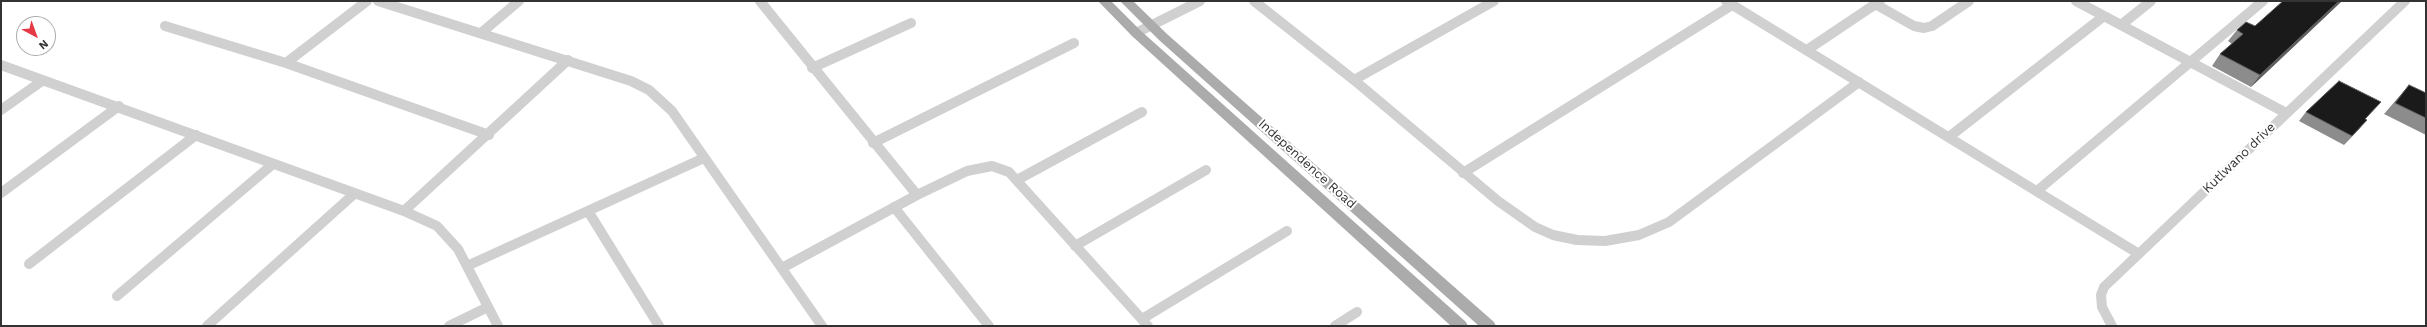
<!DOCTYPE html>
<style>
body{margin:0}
#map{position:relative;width:2427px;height:327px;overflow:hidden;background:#fff;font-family:"Work Sans",sans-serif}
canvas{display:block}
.frame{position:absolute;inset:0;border:2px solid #333;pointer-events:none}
.north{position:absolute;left:16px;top:16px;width:40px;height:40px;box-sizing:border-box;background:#fff;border:1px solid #adadad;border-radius:50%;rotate:139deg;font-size:11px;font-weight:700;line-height:16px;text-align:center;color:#333}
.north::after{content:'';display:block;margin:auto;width:14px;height:18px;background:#e63946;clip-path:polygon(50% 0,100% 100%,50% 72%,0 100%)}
</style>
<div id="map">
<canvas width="2427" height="327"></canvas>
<div class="frame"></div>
<div class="north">N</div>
</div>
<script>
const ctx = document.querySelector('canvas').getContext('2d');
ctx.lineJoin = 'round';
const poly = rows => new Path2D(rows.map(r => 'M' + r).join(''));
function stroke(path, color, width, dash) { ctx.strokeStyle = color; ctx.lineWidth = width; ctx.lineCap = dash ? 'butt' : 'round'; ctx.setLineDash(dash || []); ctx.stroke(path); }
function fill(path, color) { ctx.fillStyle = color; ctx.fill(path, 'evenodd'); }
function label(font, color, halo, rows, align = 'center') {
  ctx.font = font + ' "Work Sans",sans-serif'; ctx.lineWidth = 4; ctx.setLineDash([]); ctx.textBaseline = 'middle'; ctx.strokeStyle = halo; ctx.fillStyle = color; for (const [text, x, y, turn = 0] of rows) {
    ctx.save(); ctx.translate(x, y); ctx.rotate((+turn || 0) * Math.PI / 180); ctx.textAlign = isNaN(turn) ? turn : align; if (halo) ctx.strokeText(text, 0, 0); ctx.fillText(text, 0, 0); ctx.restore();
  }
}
stroke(poly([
 [378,1,631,81,649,90,672,111,822,326],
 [760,1,917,195],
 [1254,1,1354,80,1498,201,1535,227,1553,235,1577,240,1605,241,1639,235,1669,222,1859,82],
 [1726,1,2139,254],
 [2076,1,2286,113],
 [1875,4,1914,26,1924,28,1932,26,1969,1],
 [2121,25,2151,1],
 [165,26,286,63,489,135],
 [481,33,519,1],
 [1136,33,1200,1],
 [1807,50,1880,1],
 [286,63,367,1],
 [1,65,404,211,437,226,458,249,498,326],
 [812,68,911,23],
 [1354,80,1494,1],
 [1,110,42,81],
 [1949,137,2104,16],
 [873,143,1074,43],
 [1463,173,1732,5],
 [1017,180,1142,112],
 [2037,191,2263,1],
 [1,193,119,106],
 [894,207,989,326],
 [404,211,568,60],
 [588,211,659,326],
 [1075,246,1206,170],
 [29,264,196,135],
 [467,266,704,158],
 [782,268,917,195,967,171,992,166,1009,172,1148,326],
 [117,296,273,164],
 [1142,319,1287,231],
 [207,326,354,194],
 [449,326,488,307],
 [1335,326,1357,312],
 [2112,326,2102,307,2101,295,2104,287,2405,1]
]), '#d0d0d0', 10);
fill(poly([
 [1098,1,1111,1,1140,30,1466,322,1468,326,1451,326,1132,36,1098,1],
 [1120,1,1133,1,1167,34,1494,322,1496,326,1479,326,1159,40,1120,1]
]), '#ababab');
fill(poly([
 [2342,1,2251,87,2212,66,2220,54,2232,44,2228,41,2237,30,2255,26],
 [2409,85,2426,93,2426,135,2384,114],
 [2306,112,2366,119,2359,129,2344,145,2299,121]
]), '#8c8c8c');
fill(poly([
 [2339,1,2342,1,2251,87,2260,75],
 [2367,120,2359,129,2344,145,2352,136]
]), '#5f5f5f');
const building = poly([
 [2283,1,2339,1,2260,75,2220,54,2243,34,2237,30,2246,22,2255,26,2283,1],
 [2339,81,2381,102,2365,119,2367,120,2352,136,2306,112,2339,81],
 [2409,85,2426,93,2426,118,2395,103,2409,85]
]);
fill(building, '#1a1a1a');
stroke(building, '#5f5f5f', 1);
label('13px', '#333', '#fff', [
 ["Kutlwano drive",2239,158,-44],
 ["Independence Road",1307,164,42]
]);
</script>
